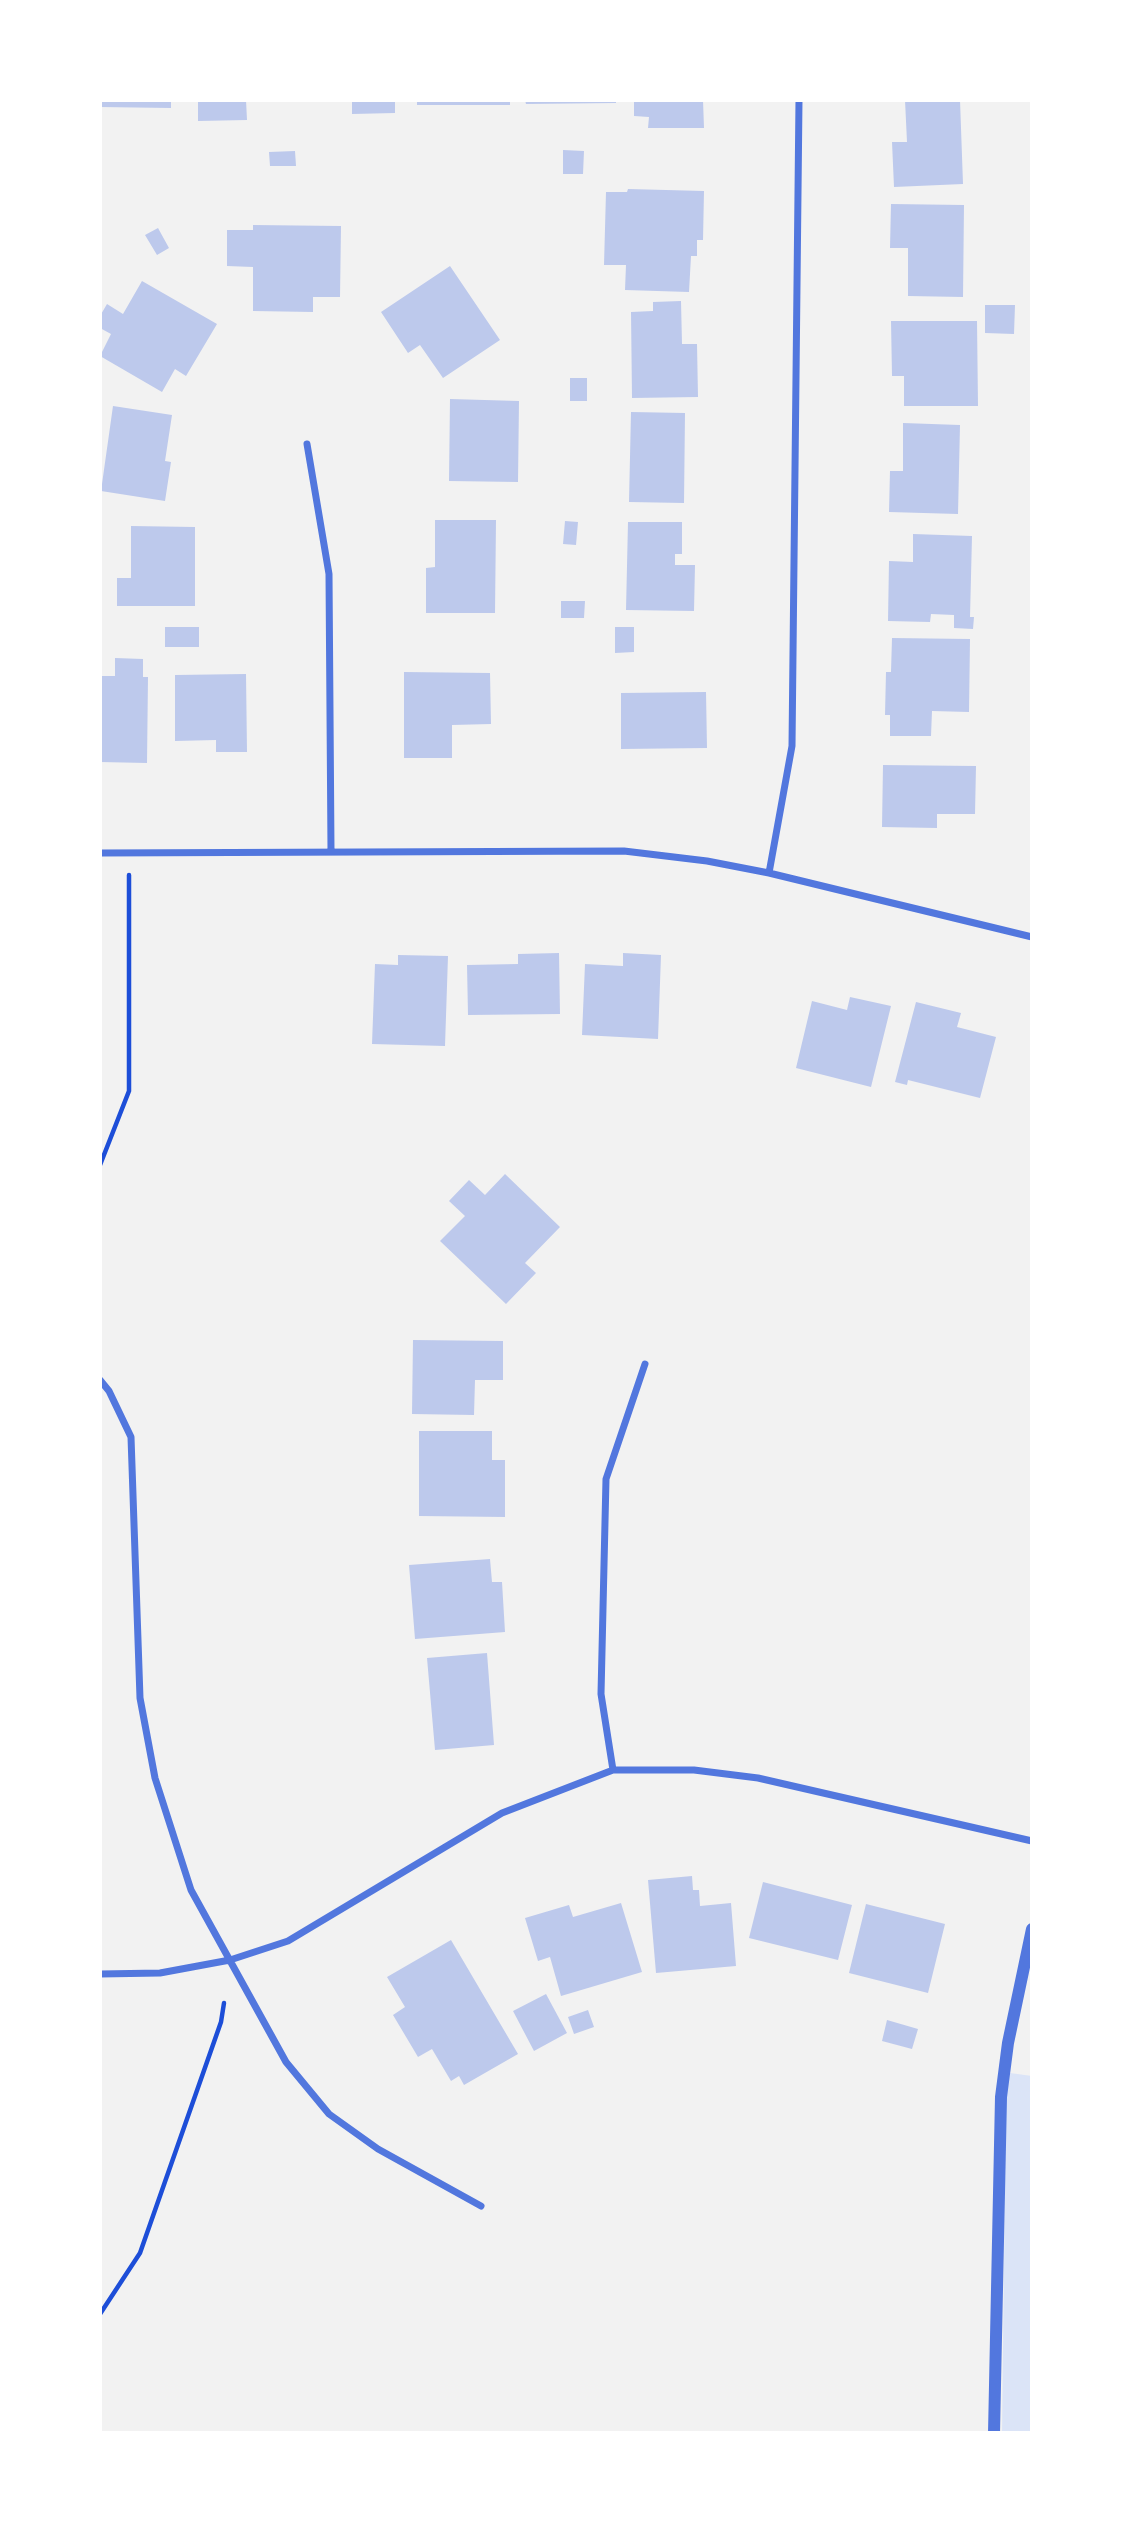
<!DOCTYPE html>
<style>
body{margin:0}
#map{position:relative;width:1132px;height:2533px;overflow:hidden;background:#f2f2f2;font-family:"Alegreya Sans",sans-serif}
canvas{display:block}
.frame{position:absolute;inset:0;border:102px solid #fff;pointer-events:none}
</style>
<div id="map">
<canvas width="1132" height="2533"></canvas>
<div class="frame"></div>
</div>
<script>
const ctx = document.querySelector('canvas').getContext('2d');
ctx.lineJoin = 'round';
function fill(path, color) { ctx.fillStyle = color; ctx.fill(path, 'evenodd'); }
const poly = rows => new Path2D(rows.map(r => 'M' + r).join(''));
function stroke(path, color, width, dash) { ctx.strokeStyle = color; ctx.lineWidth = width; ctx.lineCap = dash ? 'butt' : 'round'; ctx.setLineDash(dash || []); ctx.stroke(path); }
fill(poly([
 [1010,2073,1032,2076,1032,2433,1002,2433,1006,2096]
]), '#dbe4f7');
fill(poly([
 [100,100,171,100,171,108,100,107],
 [198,100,246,100,247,120,198,121],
 [352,100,395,100,395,113,352,114],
 [417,100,510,100,510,105,417,105],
 [525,100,616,100,616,103,526,104],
 [634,100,703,100,704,128,648,128,649,117,634,116],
 [905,100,960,100,963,184,894,187,892,142,907,142],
 [563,150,584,151,583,174,563,174],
 [295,151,296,166,270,166,269,152],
 [628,189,704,191,703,240,697,240,697,256,691,256,689,292,625,290,626,265,604,265,606,192,627,192],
 [891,204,964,205,963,297,908,296,908,248,890,248],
 [253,225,341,226,340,297,313,297,313,312,253,311,253,267,227,266,227,230,253,230],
 [158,228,169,248,157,255,145,235],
 [450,266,500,340,443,378,420,345,408,353,381,312],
 [142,281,217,324,186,376,175,369,162,392,100,356,111,334,100,328,100,316,107,304,123,314],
 [681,301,682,344,697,344,698,397,632,398,631,312,653,311,653,302],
 [985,305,1015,305,1014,334,985,333],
 [891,321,977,321,978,406,904,406,904,376,892,376],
 [570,378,587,378,587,401,570,401],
 [450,399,519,401,518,482,449,481],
 [113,406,172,415,165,461,171,462,165,501,101,491],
 [631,412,685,413,684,503,629,502],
 [903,423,960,425,958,514,889,512,890,471,903,471],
 [435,520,496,520,495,613,426,613,426,568,435,567],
 [565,521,578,522,576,545,563,544],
 [628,522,682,522,682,554,675,554,675,565,695,565,694,611,626,610],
 [131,526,195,527,195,606,117,606,117,578,131,578],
 [913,534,972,536,970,617,974,617,973,629,954,628,954,615,931,614,930,622,888,621,889,561,913,562],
 [561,601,585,601,584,618,561,618],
 [165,627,199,627,199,647,165,647],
 [615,627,634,627,634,652,615,653],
 [892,638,970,639,969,712,932,711,931,736,890,736,890,715,885,715,886,672,891,672],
 [115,658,143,659,143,677,148,677,147,763,100,762,100,676,115,676],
 [404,672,490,673,491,724,452,725,452,758,404,758],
 [246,674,247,752,216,752,216,740,175,741,175,675],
 [706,692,707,748,621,749,621,693],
 [883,765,976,766,975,814,937,814,937,828,882,827],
 [559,953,560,1014,468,1015,467,965,518,964,518,954],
 [623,953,661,955,658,1039,582,1035,585,964,623,966],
 [398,955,448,956,445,1046,372,1044,375,964,398,965],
 [850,997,891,1006,871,1087,796,1068,812,1001,847,1010],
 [916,1002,961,1013,957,1027,996,1037,980,1098,908,1080,907,1085,895,1082],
 [505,1174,560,1227,525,1263,536,1273,506,1304,440,1241,465,1216,449,1201,469,1180,485,1195],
 [413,1340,503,1341,503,1380,475,1380,474,1415,412,1414],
 [419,1431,492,1431,492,1460,505,1460,505,1517,419,1516],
 [490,1559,492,1582,502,1582,505,1632,415,1639,409,1565],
 [487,1653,494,1745,435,1750,427,1658],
 [692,1876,693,1890,699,1890,700,1906,731,1903,736,1966,656,1973,648,1880],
 [763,1882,852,1905,838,1960,749,1938],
 [621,1903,642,1972,561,1996,550,1957,538,1961,525,1918,569,1905,573,1917],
 [866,1904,945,1924,928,1993,849,1973],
 [451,1940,518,2054,464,2085,459,2076,451,2081,432,2049,418,2057,393,2015,405,2007,387,1977],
 [546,1994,567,2033,534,2051,513,2011],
 [588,2010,594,2027,574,2034,568,2017],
 [887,2020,918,2029,912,2049,882,2041]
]), '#bdc9ec');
stroke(poly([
 [100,1165,129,1091,129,875],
 [100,2314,140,2253,221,2022,224,2003]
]), '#1d4ed8', 4.5);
stroke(poly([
 [307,444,329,574,331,851],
 [100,853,624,851,707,861,769,873,1032,937],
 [769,873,792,746,799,100],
 [100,1380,109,1391,131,1437,140,1698,155,1778,191,1890,286,2062,329,2114,378,2149,481,2206],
 [613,1770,601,1694,606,1479,645,1364],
 [100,1974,160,1973,230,1960,288,1941,502,1813,613,1770,694,1770,758,1778,1032,1841]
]), '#5277de', 7);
stroke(poly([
 [994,2433,1001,2097,1008,2043,1032,1929]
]), '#5277de', 12);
</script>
